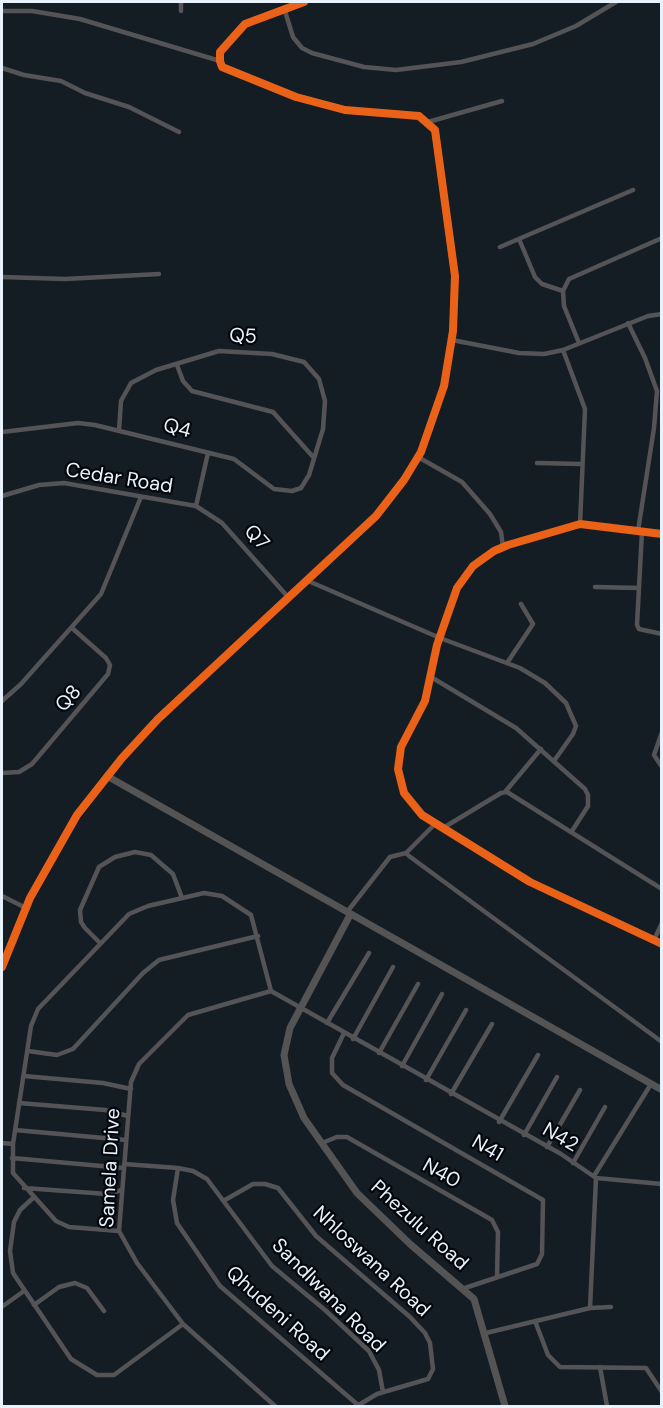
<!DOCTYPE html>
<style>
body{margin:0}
#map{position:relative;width:663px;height:1408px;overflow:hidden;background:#151d24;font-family:"DM Sans",sans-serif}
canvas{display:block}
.frame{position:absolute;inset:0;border:3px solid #e8f2fc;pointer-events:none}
</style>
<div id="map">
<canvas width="663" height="1408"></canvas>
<div class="frame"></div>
</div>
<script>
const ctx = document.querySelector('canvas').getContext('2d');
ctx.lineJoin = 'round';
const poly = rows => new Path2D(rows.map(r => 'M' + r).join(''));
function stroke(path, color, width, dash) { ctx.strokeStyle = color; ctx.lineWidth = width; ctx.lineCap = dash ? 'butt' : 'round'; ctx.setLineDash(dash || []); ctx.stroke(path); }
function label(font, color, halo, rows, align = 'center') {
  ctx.font = font + ' "DM Sans",sans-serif'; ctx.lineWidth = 4.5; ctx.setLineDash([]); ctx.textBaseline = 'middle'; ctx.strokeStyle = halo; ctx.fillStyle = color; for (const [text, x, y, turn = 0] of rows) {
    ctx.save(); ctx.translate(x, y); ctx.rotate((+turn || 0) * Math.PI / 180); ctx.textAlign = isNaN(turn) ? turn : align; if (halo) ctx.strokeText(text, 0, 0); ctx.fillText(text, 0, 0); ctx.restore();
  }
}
stroke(poly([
 [181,2,181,11],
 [284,8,293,37,302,48,312,53,364,67,396,70,461,62,533,44,576,26,616,2],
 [2,11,32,11,80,19,220,61],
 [2,68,24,75,61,81,85,93,129,107,179,132],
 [428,122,502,101],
 [519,239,535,277,542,284,563,291],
 [500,247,633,190],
 [2,277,65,279,159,274],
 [628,323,645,358,657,391,654,428,638,531],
 [452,340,519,353,544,354,563,350,648,316,662,314],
 [579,343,564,306,563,291,569,279,662,238],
 [563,350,585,409,580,524],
 [177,365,183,381,192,391,273,412,314,458],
 [2,432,78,423,95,425,234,459,274,489,292,491,301,488,309,475,323,429,325,401,319,379,304,362,272,354,219,351,156,370,131,383,121,401,119,431],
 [418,457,462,482,490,514,501,532,503,547],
 [537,463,581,464],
 [2,496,39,485,64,483,196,506,222,523,288,597],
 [196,506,208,453],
 [642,531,637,625,639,629,662,634],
 [662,534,580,524,508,545,494,551,473,566,457,588,437,645,425,701,401,747,398,769,404,793,422,815,530,882,662,944],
 [306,580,440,638,520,668,545,683,566,703,576,726,573,734,554,761],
 [595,587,639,588],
 [507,663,533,624,521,604],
 [431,677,516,728,585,789,588,795,588,806,572,831],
 [2,701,21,684,101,594,141,497],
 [662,732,654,755,662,767],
 [2,773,19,772,32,764,108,674,110,665,106,658,72,628],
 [505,792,541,749],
 [435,824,406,853,409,856,662,1042],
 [443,828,501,793,507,792,662,889],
 [2,896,26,908],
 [347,912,390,857,406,853],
 [654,940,662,923],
 [99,942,85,928,81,922,80,910,99,867,115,857,135,852,151,855,173,874,182,898],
 [271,991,561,1154,596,1178,590,1308,486,1333],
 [271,991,188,1015,139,1064,131,1082,119,1231,137,1263,183,1324,275,1406],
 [327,1023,369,953],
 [344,1033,332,1058,332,1073,343,1085,543,1200,542,1254,537,1264,465,1288],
 [353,1039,393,967],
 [28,1051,57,1055,73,1049,143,973,159,960,258,936],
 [379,1053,418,984],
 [402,1066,442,994],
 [24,1076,103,1083,131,1089],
 [426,1080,466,1010],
 [451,1094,492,1024],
 [19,1103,105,1110,128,1116],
 [499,1122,538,1055],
 [15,1130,126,1140],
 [524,1135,557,1077],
 [2,1143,13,1144],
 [322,1143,337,1137,347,1137,492,1220,498,1232,497,1277],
 [547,1147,580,1090],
 [12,1158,124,1168],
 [573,1163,605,1107],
 [124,1164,178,1168,193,1171,207,1179,272,1266,325,1310,369,1351,379,1370,383,1392],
 [178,1168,173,1200,177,1223,220,1286,358,1405],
 [594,1176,651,1084],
 [596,1178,662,1184],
 [24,1188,107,1194,122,1190],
 [33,1198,20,1210,14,1222,10,1251,13,1273,71,1359,97,1375,114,1375,183,1324],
 [225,1200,253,1184,265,1184,278,1188,316,1236,410,1317,425,1333,430,1343,433,1369,428,1379,377,1394,357,1406],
 [119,1231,69,1227,56,1221,13,1173,13,1144,31,1026,38,1009,129,914,148,906,204,893,222,896,251,915,271,991],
 [34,1305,59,1287,75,1283,87,1288,104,1311],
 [3,1306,24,1291],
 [590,1308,611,1307],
 [535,1321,548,1355,560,1367,646,1368,662,1392],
 [600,1367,607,1406]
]), '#545456', 4.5);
stroke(poly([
 [107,776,662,1090],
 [350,915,290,1028,284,1055,289,1084,304,1118,357,1193,410,1244,474,1299,505,1406],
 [2,967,30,898,77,815,122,758,158,719,376,516,404,480,421,452,444,386,453,331,455,276,435,130,419,116,345,110,296,97,222,67,220,61,220,52,245,24,304,2]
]), '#555454', 7);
stroke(poly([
 [662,534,580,524,508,545,494,551,473,566,457,588,437,645,425,701,401,747,398,769,404,793,422,815,530,882,662,944],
 [2,967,30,898,77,815,122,758,158,719,376,516,404,480,421,452,444,386,453,331,455,276,435,130,419,116,345,110,296,97,222,67,220,61,220,52,245,24,304,2]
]), '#ea6118', 8);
label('20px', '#e8f2fc', '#03070c', [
 ["Q5",243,337,3],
 ["Q4",177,429,14],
 ["Cedar Road",119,479,9],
 ["Q7",256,538,47],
 ["Q8",69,699,-49],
 ["N42",560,1138,30],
 ["N41",487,1149,30],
 ["Samela Drive",111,1168,-87],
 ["N40",441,1174,29],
 ["Phezulu Road",419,1226,42],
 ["Nhloswana Road",371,1262,43],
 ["Sandlwana Road",328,1296,45],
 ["Qhudeni Road",277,1314,42]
]);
</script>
